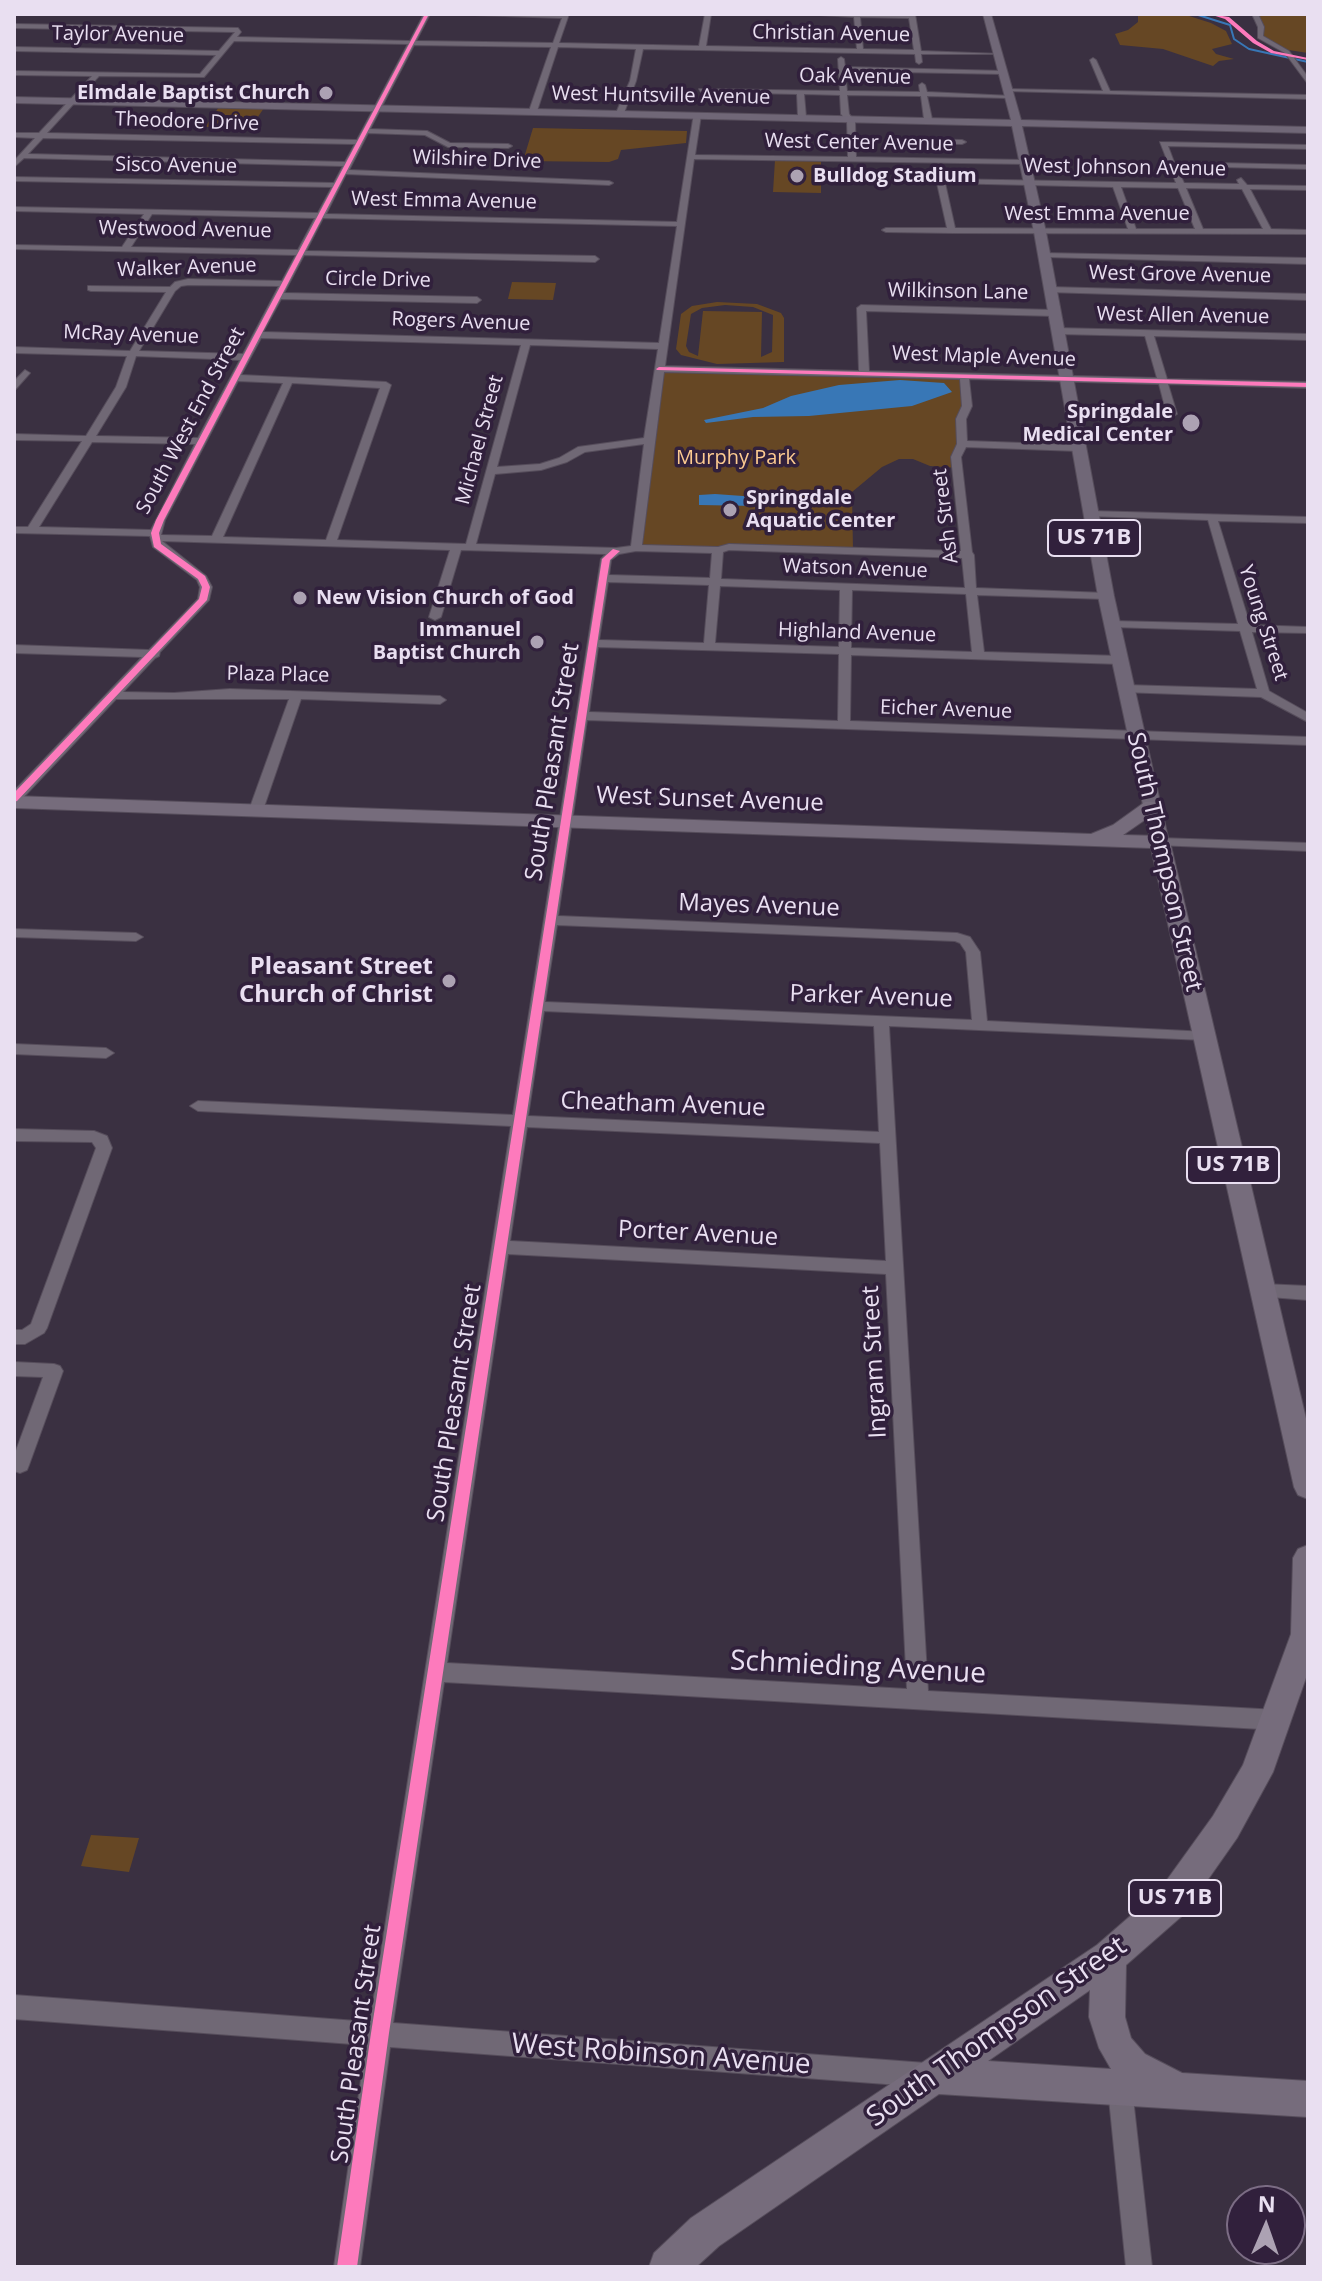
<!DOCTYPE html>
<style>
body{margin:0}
#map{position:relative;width:1322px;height:2281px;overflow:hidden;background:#3a3041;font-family:"Open Sans",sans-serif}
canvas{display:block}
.frame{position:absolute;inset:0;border:16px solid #e9dff1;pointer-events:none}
.north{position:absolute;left:1226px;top:2185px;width:80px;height:80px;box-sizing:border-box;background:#31203c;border:2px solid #7b6c84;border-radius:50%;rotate:2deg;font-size:22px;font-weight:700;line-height:32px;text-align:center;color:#e9dff1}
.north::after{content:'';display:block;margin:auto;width:28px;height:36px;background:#aca2b3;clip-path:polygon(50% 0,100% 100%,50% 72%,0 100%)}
</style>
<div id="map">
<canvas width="1322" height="2281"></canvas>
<div class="frame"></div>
<div class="north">N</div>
</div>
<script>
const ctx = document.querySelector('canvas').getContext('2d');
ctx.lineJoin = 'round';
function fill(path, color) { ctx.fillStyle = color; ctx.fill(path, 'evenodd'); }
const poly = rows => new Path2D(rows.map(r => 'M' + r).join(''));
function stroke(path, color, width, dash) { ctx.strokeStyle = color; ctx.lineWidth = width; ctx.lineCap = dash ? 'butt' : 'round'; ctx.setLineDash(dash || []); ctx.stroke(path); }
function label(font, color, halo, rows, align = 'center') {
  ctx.font = font + ' "Open Sans",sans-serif'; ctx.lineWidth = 7; ctx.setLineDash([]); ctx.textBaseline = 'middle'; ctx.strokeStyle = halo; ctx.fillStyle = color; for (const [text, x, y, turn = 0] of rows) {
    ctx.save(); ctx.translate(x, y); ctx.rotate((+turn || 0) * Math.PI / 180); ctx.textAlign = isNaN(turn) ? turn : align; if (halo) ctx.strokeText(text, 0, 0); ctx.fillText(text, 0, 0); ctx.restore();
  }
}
fill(poly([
 [1138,14,1183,14,1211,23,1226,31,1232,44,1212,49,1216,54,1234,59,1219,61,1213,66,1163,49,1120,45,1115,34,1128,30,1138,22],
 [1255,14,1308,14,1308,53,1282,49,1262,39],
 [219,107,264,108,251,127,205,127],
 [533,128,687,131,686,143,621,150,618,159,609,162,523,161],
 [775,160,821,160,821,193,773,192],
 [512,282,556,283,553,300,508,299],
 [717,302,757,304,781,313,784,318,784,362,717,364,681,355,676,349,681,314,692,306],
 [725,305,753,307,773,315,772,352,761,357,762,312,703,311,698,356,689,352,686,346,691,314,702,308],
 [659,369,964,376,967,402,958,468,930,466,913,459,899,459,882,467,852,492,853,551,729,547,718,550,636,548],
 [91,1835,139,1838,129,1872,81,1866]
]), '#664724');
fill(poly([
 [900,380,944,383,952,392,912,406,809,416,753,417,706,423,704,420,763,408,791,396,839,385],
 [715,494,757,497,757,506,699,505,699,495]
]), '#3877b6');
stroke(poly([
 [1195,14,1230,25,1234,39,1249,49,1308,62]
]), '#3877b6', 2);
const minor = poly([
 [424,14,430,14,416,41,553,43,562,18,445,14,569,14,559,43,699,46,705,14,711,14,706,46,857,49,854,17,802,14,915,14,921,51,1001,54,921,54,922,62,919,64,916,62,915,54,643,49,636,81,624,113,620,115,616,113,630,81,636,49,558,47,537,111,533,113,529,111,551,47,414,45,370,129,427,131,450,143,508,144,512,146,508,148,448,147,425,135,368,133,349,170,609,181,613,183,609,185,346,174,326,214,677,222,694,113,701,115,695,155,848,157,847,121,841,114,840,95,804,94,806,117,802,119,798,117,797,94,701,92,699,89,840,91,838,59,841,57,844,59,845,67,1005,71,1003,74,845,71,847,91,920,92,919,85,922,83,925,85,927,92,1012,96,1009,98,927,96,932,119,928,121,924,119,921,96,847,95,849,114,855,121,856,157,1025,160,1028,164,694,159,665,366,859,371,857,308,861,305,1054,310,1058,313,1054,316,866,311,869,371,1157,378,1145,336,1057,334,1053,331,1057,328,1308,334,1308,340,1154,336,1167,379,1308,382,1308,388,1168,384,1177,414,1172,417,1072,415,1067,412,1072,409,1166,411,1159,384,969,379,972,406,966,419,967,441,1078,445,1083,448,1078,451,966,447,961,457,972,552,974,555,976,588,1106,593,1112,596,1106,599,977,595,984,652,1120,656,1126,660,1120,664,851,655,850,721,1308,737,1308,745,587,720,558,916,957,933,970,937,980,952,987,1021,1208,1032,1211,1035,1203,1040,889,1026,928,1691,1278,1710,1285,1713,1289,1720,1285,1727,1278,1730,444,1682,393,2023,926,2063,935,2066,938,2075,935,2084,926,2087,390,2047,360,2267,334,2267,366,2045,14,2019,14,1995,370,2022,511,1126,198,1111,190,1106,198,1101,513,1115,601,559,606,554,461,550,441,617,435,620,429,617,450,550,162,541,206,576,212,587,209,600,160,652,159,656,155,658,123,692,174,693,230,689,440,696,446,700,440,704,301,699,263,810,256,814,249,810,289,699,116,699,19,802,14,803,14,791,142,657,14,653,14,645,149,650,198,599,200,587,197,580,153,547,150,536,14,533,14,527,28,527,82,441,14,440,14,434,86,436,116,387,127,356,14,353,14,347,130,351,166,292,91,291,88,290,88,286,170,287,175,282,188,279,282,281,296,255,14,249,14,245,122,247,144,214,14,211,14,207,318,213,332,187,14,181,14,177,334,183,343,166,24,158,14,167,14,161,35,138,14,137,14,133,39,133,92,76,14,75,14,71,200,74,216,55,14,51,14,47,219,51,235,32,14,28,14,24,238,28,241,32,237,37,410,41,424,14],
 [860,17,909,18,914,50,863,49,860,17],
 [234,41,408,44,357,140,47,133,99,76,204,77,234,41],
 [43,138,355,144,345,162,28,154,43,138],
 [152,214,315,218,298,250,131,247,152,214],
 [323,218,677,226,659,343,263,332,281,299,477,303,481,300,477,297,284,293,304,255,595,262,599,259,595,256,306,251,323,218],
 [188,285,279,286,243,354,139,351,175,291,181,286,188,285],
 [261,338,521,345,466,544,337,540,391,385,386,382,241,375,261,338],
 [530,345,658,349,644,438,578,447,559,458,540,464,497,467,530,345],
 [136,356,240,360,198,438,96,436,126,387,136,356],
 [664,372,960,379,962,406,956,419,957,444,951,457,961,551,729,544,718,547,642,545,664,372],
 [238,381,283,383,212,536,161,535,165,520,238,381],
 [292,383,380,388,326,540,223,537,292,383],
 [92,442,195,444,151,530,39,527,92,442],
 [644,444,631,546,616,548,476,544,495,474,541,470,567,462,585,452,644,444],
 [729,550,962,558,965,588,721,579,723,552,729,550],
 [636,551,712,553,710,578,609,575,611,560,619,554,636,551],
 [608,582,709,585,704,643,599,640,608,582],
 [720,586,840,590,839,647,715,643,720,586],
 [852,590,966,594,972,652,851,648,852,590],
 [598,647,839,654,838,721,589,712,598,647],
 [557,925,955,941,960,943,966,952,972,1020,545,1002,557,925],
 [544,1011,874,1026,879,1132,528,1116,544,1011],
 [527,1127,880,1143,886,1261,510,1241,527,1127],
 [508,1254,886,1274,907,1689,447,1663,508,1254],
 [1252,14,1258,14,1264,27,1263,36,1289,51,1308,77,1308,84,1285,53,1258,38,1258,27,1252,14],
 [1093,58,1096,60,1110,91,1308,95,1308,99,1005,91,1008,89,1103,91,1090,60,1093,58],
 [910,139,962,140,966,142,962,144,907,143,910,139],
 [1160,142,1308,145,1308,149,1168,146,1174,162,1308,165,1308,169,1176,166,1184,183,1239,184,1237,180,1241,178,1247,185,1308,186,1308,190,1250,189,1271,229,1308,230,1308,234,952,233,886,232,882,230,886,228,947,228,935,174,939,172,944,179,1176,183,1160,142],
 [945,183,1113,187,1128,229,955,228,945,183],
 [1121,187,1178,188,1195,229,1136,229,1121,187],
 [1186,188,1242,189,1263,229,1203,229,1186,188],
 [1042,253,1308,258,1308,264,1045,257,1042,257,1042,253],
 [1050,287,1308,294,1308,300,1047,292,1046,290,1050,287],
 [25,370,30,373,14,391,14,381,25,370],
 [1090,511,1308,517,1308,523,1218,521,1250,625,1308,627,1308,633,1252,632,1269,691,1308,713,1308,722,1261,697,1122,692,1120,689,1126,685,1257,689,1240,631,1112,627,1106,624,1112,621,1238,624,1208,520,1086,516,1085,514,1090,511],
 [1160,838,1308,843,1308,851,1155,845,1155,839,1160,838],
 [14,929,136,933,143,937,136,941,14,937,14,929],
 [14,1044,106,1048,114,1053,106,1058,14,1054,14,1044],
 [14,1129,94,1131,107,1136,112,1148,47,1328,44,1333,25,1344,14,1344,14,1330,22,1330,31,1324,96,1148,92,1142,14,1141,14,1129],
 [1263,1284,1308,1286,1308,1300,1257,1296,1254,1291,1257,1286,1263,1284],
 [14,1362,54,1364,60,1366,63,1371,29,1465,27,1470,20,1473,14,1471,14,1456,43,1377,14,1376,14,1362],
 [1120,2077,1129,2080,1132,2089,1152,2267,1126,2267,1108,2089,1111,2080,1120,2077]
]);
const major = poly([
 [983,14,991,14,1021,120,1308,127,1308,133,1022,126,1046,232,1114,596,1169,842,1160,848,1151,842,1098,596,1034,232,1012,126,14,103,14,97,1011,120,983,14]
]);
const highway = poly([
 [14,796,1091,834,1113,825,1145,802,1159,802,1162,806,1159,810,1123,835,1160,836,1170,842,1308,1427,1308,1499,1298,1495,1294,1487,1151,848,14,808,14,796],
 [1308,1545,1308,1672,1273,1772,1237,1838,1183,1915,1126,1965,1125,2017,1131,2038,1145,2054,1182,2073,1308,2081,1308,2117,939,2094,719,2246,696,2267,649,2267,654,2253,691,2218,1097,1945,1159,1891,1213,1816,1243,1765,1291,1634,1293,1558,1298,1549,1308,1545],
 [1090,1990,1089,2017,1099,2048,1111,2069,988,2061,1090,1990]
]);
stroke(minor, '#564d5b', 2);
stroke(major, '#564d5b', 2);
stroke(highway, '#564d5b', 2);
fill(minor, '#706875');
fill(major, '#706777');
fill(highway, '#766c7c');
fill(poly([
 [425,14,429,14,164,520,159,533,161,544,205,576,210,587,207,600,17,801,14,802,14,793,199,599,202,587,198,579,154,547,151,533,156,520,425,14],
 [1209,14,1229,17,1257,41,1274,51,1308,58,1308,60,1271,53,1253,43,1225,19,1209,14],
 [659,367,1308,383,1308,387,657,370,656,369,659,367],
 [613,549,620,551,610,560,607,578,389,2033,357,2267,337,2267,371,2033,599,578,602,559,613,549]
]), '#fd7abc');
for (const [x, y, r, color] of [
 [326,93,8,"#aca2b3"],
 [797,176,8,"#aca2b3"],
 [1191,423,10,"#aca2b3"],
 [730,510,8,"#aca2b3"],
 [300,598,8,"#aca2b3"],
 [537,642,8,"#aca2b3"],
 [449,981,8,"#aca2b3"]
]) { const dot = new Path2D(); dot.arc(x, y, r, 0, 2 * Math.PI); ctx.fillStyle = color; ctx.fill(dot); stroke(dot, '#31203c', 3); }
label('20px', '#e9dff1', '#31203c', [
 ["Christian Avenue",831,34,1],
 ["Taylor Avenue",118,35,1],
 ["Oak Avenue",855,77,1],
 ["West Huntsville Avenue",661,96,1],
 ["Theodore Drive",187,122,2],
 ["West Center Avenue",859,143,1],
 ["Wilshire Drive",477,160,2],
 ["Sisco Avenue",176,166,1],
 ["West Johnson Avenue",1125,168,1],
 ["West Emma Avenue",444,201,1],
 ["West Emma Avenue",1097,214],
 ["Westwood Avenue",185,230,1],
 ["Walker Avenue",187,268,-2],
 ["West Grove Avenue",1180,275,1],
 ["Circle Drive",378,280,1],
 ["Wilkinson Lane",958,292,1],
 ["West Allen Avenue",1183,316,1],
 ["Rogers Avenue",461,322,2],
 ["McRay Avenue",131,335,2],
 ["West Maple Avenue",984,357,2],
 ["South West End Street",191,421,-62],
 ["Michael Street",480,440,-75],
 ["Ash Street",946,516,-97],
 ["Watson Avenue",855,569,2],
 ["Young Street",1263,623,72],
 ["Highland Avenue",857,633,2],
 ["Plaza Place",278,675,1],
 ["Eicher Avenue",946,710,2]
]);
label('bold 20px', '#e9dff1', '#31203c', [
 ["Elmdale Baptist Church",310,93],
 ["Bulldog Stadium",813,176,"left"],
 ["Springdale",1173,412],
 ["Medical Center",1173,435],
 ["Springdale",746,498,"left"],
 ["Aquatic Center",746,521,"left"],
 ["New Vision Church of God",316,598,"left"],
 ["Immanuel",521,630],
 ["Baptist Church",521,653]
], 'right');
label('20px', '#fdcb91', '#31203c', [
 ["Murphy Park",736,458]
]);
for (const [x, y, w] of [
 [1094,538,92],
 [1233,1165,92],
 [1175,1898,92]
]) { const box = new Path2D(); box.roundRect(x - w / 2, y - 18, w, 36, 6); ctx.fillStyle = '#31203c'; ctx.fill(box); stroke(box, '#e9dff1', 2); }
label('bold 22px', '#e9dff1', null, [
 ["US 71B",1094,538],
 ["US 71B",1233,1165],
 ["US 71B",1175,1898]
]);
label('24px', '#e9dff1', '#31203c', [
 ["South Pleasant Street",553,762,-81],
 ["West Sunset Avenue",710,800,2],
 ["South Thompson Street",1164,862,77],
 ["Mayes Avenue",759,906,2],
 ["Parker Avenue",871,997,2],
 ["Cheatham Avenue",663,1105,2],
 ["Porter Avenue",698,1234,3],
 ["Ingram Street",875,1362,-93],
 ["South Pleasant Street",455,1403,-81],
 ["South Pleasant Street",357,2044,-82]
]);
label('bold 24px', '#e9dff1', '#31203c', [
 ["Pleasant Street",433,967],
 ["Church of Christ",433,995]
], 'right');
label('28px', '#e9dff1', '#31203c', [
 ["Schmieding Avenue",858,1668,3],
 ["South Thompson Street",997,2032,-35],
 ["West Robinson Avenue",661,2055,4]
]);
</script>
